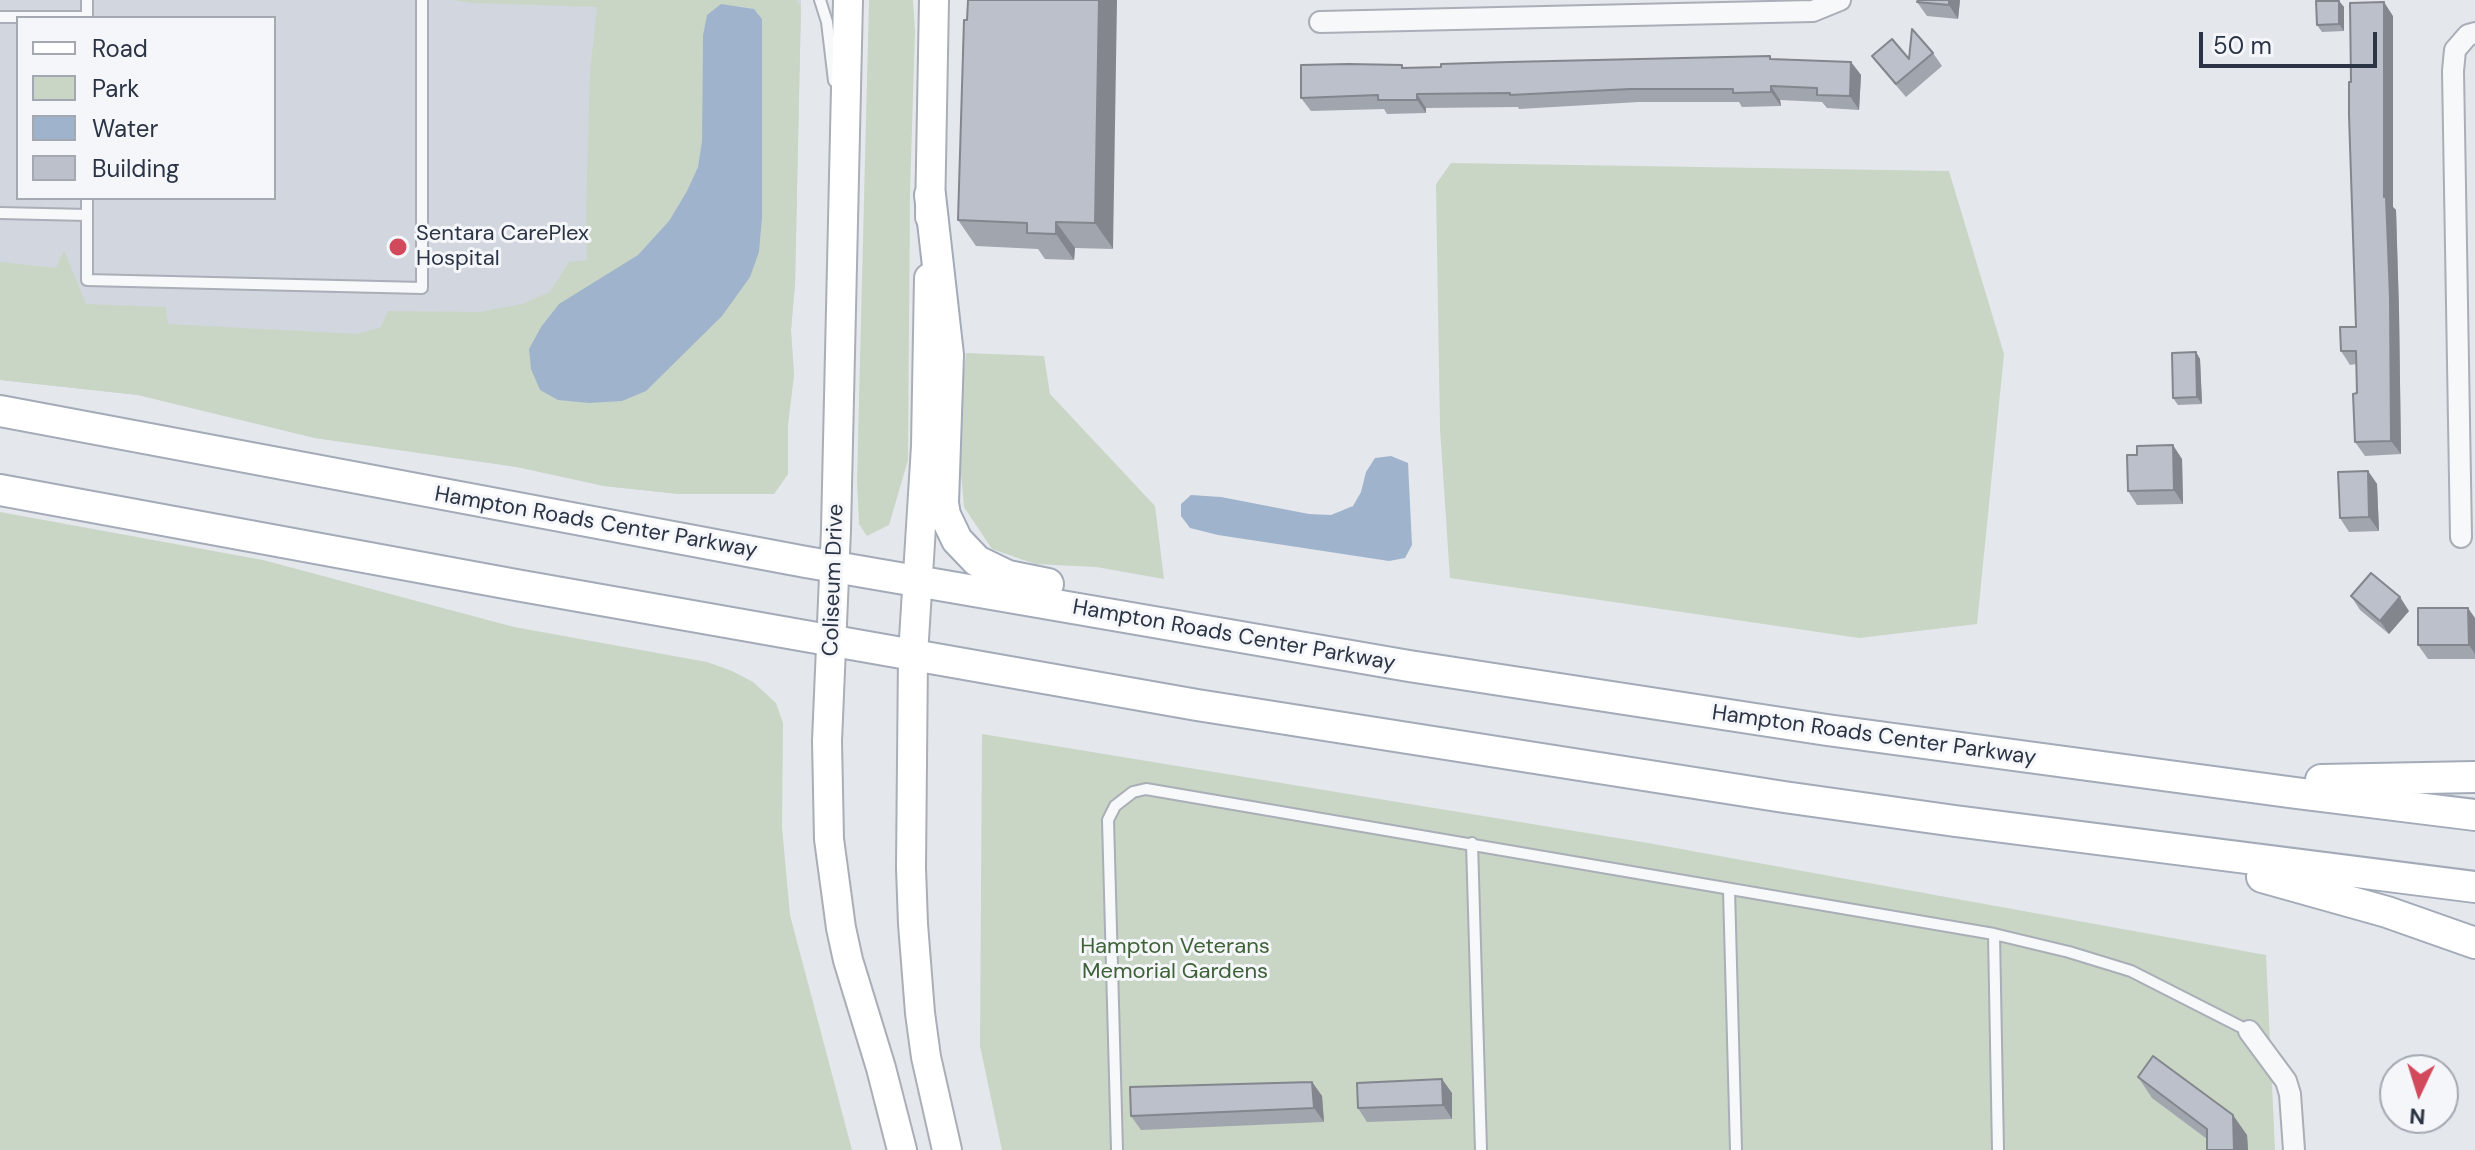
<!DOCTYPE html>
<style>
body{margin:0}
#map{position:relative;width:2475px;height:1150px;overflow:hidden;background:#e4e7ec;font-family:"DM Sans",sans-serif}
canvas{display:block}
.legend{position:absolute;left:16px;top:16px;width:260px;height:184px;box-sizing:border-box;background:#f4f6f9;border:2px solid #a4a8b1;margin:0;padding:10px 14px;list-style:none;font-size:24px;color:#2b3445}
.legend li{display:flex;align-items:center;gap:16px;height:40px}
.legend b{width:40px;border:2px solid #a4a8b1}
.north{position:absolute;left:2379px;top:1054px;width:80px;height:80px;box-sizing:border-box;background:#f4f6f9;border:2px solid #a4a8b1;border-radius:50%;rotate:184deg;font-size:22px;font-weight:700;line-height:32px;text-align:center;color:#2b3445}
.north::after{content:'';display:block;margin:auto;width:28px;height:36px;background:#d1495b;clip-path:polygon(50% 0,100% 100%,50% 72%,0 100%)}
.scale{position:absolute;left:2199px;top:32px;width:178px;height:36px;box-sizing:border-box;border:4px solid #2b3445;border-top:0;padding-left:10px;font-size:24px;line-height:28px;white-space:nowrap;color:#2b3445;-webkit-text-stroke:6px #f4f6f9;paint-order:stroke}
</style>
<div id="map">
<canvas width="2475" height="1150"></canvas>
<ul class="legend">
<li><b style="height:10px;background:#fff"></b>Road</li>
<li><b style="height:22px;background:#c9d6c5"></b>Park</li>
<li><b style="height:22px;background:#9fb4cc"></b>Water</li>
<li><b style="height:22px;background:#bbc0ca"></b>Building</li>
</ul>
<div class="north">N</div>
<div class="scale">50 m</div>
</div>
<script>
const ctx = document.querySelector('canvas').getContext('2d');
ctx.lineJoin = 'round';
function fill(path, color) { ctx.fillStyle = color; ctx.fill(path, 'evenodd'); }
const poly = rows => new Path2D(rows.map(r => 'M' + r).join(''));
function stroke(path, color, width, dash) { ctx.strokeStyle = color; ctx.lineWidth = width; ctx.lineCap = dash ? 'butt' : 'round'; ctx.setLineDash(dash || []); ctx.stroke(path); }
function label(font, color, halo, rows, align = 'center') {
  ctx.font = font + ' "DM Sans",sans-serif'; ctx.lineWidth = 6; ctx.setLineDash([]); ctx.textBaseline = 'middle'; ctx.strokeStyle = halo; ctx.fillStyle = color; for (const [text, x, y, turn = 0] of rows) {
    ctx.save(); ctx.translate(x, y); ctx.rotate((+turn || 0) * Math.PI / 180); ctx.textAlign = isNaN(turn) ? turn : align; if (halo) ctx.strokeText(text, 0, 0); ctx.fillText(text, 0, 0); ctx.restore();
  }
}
fill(poly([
 [0,0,801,0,795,284,791,330,794,375,788,424,788,474,774,494,679,494,604,486,517,467,315,438,138,395,0,380],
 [18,18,274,18,274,198,18,198]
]), '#d2d6de');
fill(poly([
 [453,0,796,0,801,7,795,284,791,330,794,375,788,424,788,474,774,494,679,494,604,486,517,467,315,438,138,395,0,380,0,262,56,268,64,250,86,304,166,307,168,324,358,334,381,327,388,311,480,312,522,304,550,292,569,262,587,260,586,214,590,73,597,7,473,3],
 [741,6,754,9,761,19,762,218,759,252,611,273,638,255,669,221,687,191,698,167,702,141,703,35,707,15],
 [869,0,913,0,915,31,910,194,908,460,889,525,867,536,859,524,857,481],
 [1451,163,1949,171,2004,354,1977,624,1859,638,1450,578,1440,429,1436,184],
 [966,353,1044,356,1050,394,1155,506,1164,579,1096,567,1035,564,992,549,964,507,957,428],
 [0,512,263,560,514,627,707,662,732,671,753,682,776,703,783,723,782,827,790,915,852,1150,0,1150],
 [982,734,1648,843,2266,955,2275,1150,1002,1150,980,1046]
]), '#c9d6c5');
fill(poly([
 [721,4,754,9,762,19,762,218,759,252,750,277,722,316,646,391,622,401,589,403,558,400,540,390,531,369,529,349,541,327,559,304,638,255,669,221,687,191,698,167,702,141,703,35,707,15],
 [1391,456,1408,463,1412,545,1405,558,1389,561,1218,535,1190,528,1181,516,1181,504,1191,495,1221,497,1309,514,1331,515,1353,506,1361,492,1366,472,1375,458]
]), '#9fb4cc');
const lane = poly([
 [87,0,87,18],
 [820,0,827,22,834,81],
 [0,17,87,17],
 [87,198,87,280,422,288,422,0],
 [0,213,87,215],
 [1472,843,1481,1150],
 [1729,890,1736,1150],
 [1994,934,1998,1150],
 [1117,1150,1108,820,1115,806,1133,792,1146,789,1994,934,2069,952,2131,971,2249,1031]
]);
const street = poly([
 [1320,22,1813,11,1840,0],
 [2461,537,2453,71,2455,50,2468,35,2475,33],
 [2249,1031,2286,1081,2290,1094,2294,1150]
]);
const secondary = poly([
 [848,0,836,530,827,741,829,839,841,928,848,960,881,1068,902,1150],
 [930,217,934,0],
 [929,278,926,446,913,655,911,868,913,924,920,1013,926,1057,947,1150]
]);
const primary = poly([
 [930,195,948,355,943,503,945,515,957,540,977,561,1008,576,1048,584],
 [0,411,806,562,1409,666,1827,730,2296,793,2475,815],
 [0,490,516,585,1197,705,1784,797,1955,821,2475,887],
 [2321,780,2475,777],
 [2262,877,2387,912,2475,943]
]);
stroke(lane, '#a9aeb7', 14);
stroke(street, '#a9aeb7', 24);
stroke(secondary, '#a9aeb7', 32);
stroke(primary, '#a3abb8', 34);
stroke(lane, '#f7f8fa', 10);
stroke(street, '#f7f8fa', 20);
stroke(secondary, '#fff', 28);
stroke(primary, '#fff', 30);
fill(poly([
 [1960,0,1958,19,1927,16,1917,2],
 [2339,1,2344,7,2344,31,2322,32,2317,25],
 [2393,16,2393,207,2396,210,2399,311,2401,454,2365,456,2355,442,2357,393,2356,364,2350,365,2341,351,2356,327,2351,82],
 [964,20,1113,249,1075,248,1074,260,1045,259,1038,249,976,246,958,220],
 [1933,53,1942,66,1906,97,1882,69,1872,56,1909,59],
 [1772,59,1851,62,1861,75,1859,110,1827,108,1822,102,1780,100,1781,106,1742,107,1739,102,1639,102,1519,109,1518,107,1426,108,1426,113,1387,114,1384,109,1311,111,1301,98,1404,68],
 [2196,352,2200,359,2202,404,2178,405,2173,398],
 [2182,459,2183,504,2137,505,2128,491],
 [2368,471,2377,484,2379,531,2349,532,2340,518],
 [2351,596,2409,611,2389,634,2360,610],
 [2475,618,2475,659,2428,659,2418,645],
 [2138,1077,2247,1135,2248,1150,2207,1150,2207,1139,2152,1098],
 [1312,1082,1322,1096,1324,1122,1141,1130,1131,1116],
 [1452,1093,1452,1119,1367,1122,1358,1108]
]), '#a1a5ae');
fill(poly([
 [1099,0,1117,0,1113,249,1095,223],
 [1949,0,1960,0,1958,19,1949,5],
 [2339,1,2344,7,2344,31,2339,24],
 [2384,2,2393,16,2393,207,2396,210,2399,311,2401,454,2391,441,2384,197],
 [1851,62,1861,75,1859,110,1850,96],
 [1771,86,1780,100,1781,106,1771,92],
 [1417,94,1426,108,1426,113,1417,100],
 [1056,222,1075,248,1074,260,1056,234],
 [2196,352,2200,359,2202,404,2197,397],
 [2173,445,2182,459,2183,504,2174,490],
 [2368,471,2377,484,2379,531,2369,517],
 [2400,597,2409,611,2389,634,2380,621],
 [2468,608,2475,618,2475,654,2469,645],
 [1442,1079,1452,1093,1452,1119,1443,1105],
 [1312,1082,1322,1096,1324,1122,1314,1108],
 [2233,1115,2247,1135,2248,1150,2234,1150]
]), '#83868d');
const building = poly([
 [968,0,1099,0,1095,223,1056,222,1056,234,1027,233,1027,223,958,220,964,20,967,20,968,0],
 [1918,0,1949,0,1949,5,1917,2,1918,0],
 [2316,1,2339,1,2339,24,2317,25,2316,1],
 [2384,2,2384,197,2386,197,2390,298,2391,441,2355,442,2353,394,2357,393,2356,351,2341,351,2340,327,2356,327,2349,115,2349,82,2351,82,2350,3,2384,2],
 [1912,29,1933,53,1896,84,1872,56,1892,39,1909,59,1912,29],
 [1770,56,1770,59,1851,62,1850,96,1817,95,1817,88,1771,86,1771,92,1733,93,1733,89,1630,89,1510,95,1510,93,1417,94,1417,100,1378,100,1378,95,1301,98,1301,65,1349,64,1402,65,1402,68,1441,67,1441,64,1509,62,1770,56],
 [2196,352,2197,397,2173,398,2172,353,2196,352],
 [2173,445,2174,490,2128,491,2127,455,2137,455,2137,446,2173,445],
 [2368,471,2369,517,2340,518,2338,472,2368,471],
 [2371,573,2400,597,2380,621,2351,596,2371,573],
 [2418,608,2468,608,2469,645,2418,645,2418,608],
 [2153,1056,2233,1115,2234,1150,2207,1150,2207,1129,2138,1077,2153,1056],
 [1442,1079,1443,1105,1358,1108,1357,1083,1442,1079],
 [1312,1082,1314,1108,1131,1116,1130,1087,1312,1082]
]);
fill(building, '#bbc0ca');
stroke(building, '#83868d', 2);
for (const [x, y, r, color] of [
 [398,247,10,"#d1495b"]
]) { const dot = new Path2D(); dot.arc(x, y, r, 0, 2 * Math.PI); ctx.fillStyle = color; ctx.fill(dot); stroke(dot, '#f4f6f9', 3); }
label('22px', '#2b3445', '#f4f6f9', [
 ["Sentara CarePlex",416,234],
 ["Hospital",416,259]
], 'left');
label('22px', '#2b3445', '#f4f6f9', [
 ["Hampton Roads Center Parkway",596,523,10],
 ["Coliseum Drive",834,580,-88],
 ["Hampton Roads Center Parkway",1234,636,10],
 ["Hampton Roads Center Parkway",1874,736,8]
]);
label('22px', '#3f6138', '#f4f6f9', [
 ["Hampton Veterans",1175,947],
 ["Memorial Gardens",1175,972]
]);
</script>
